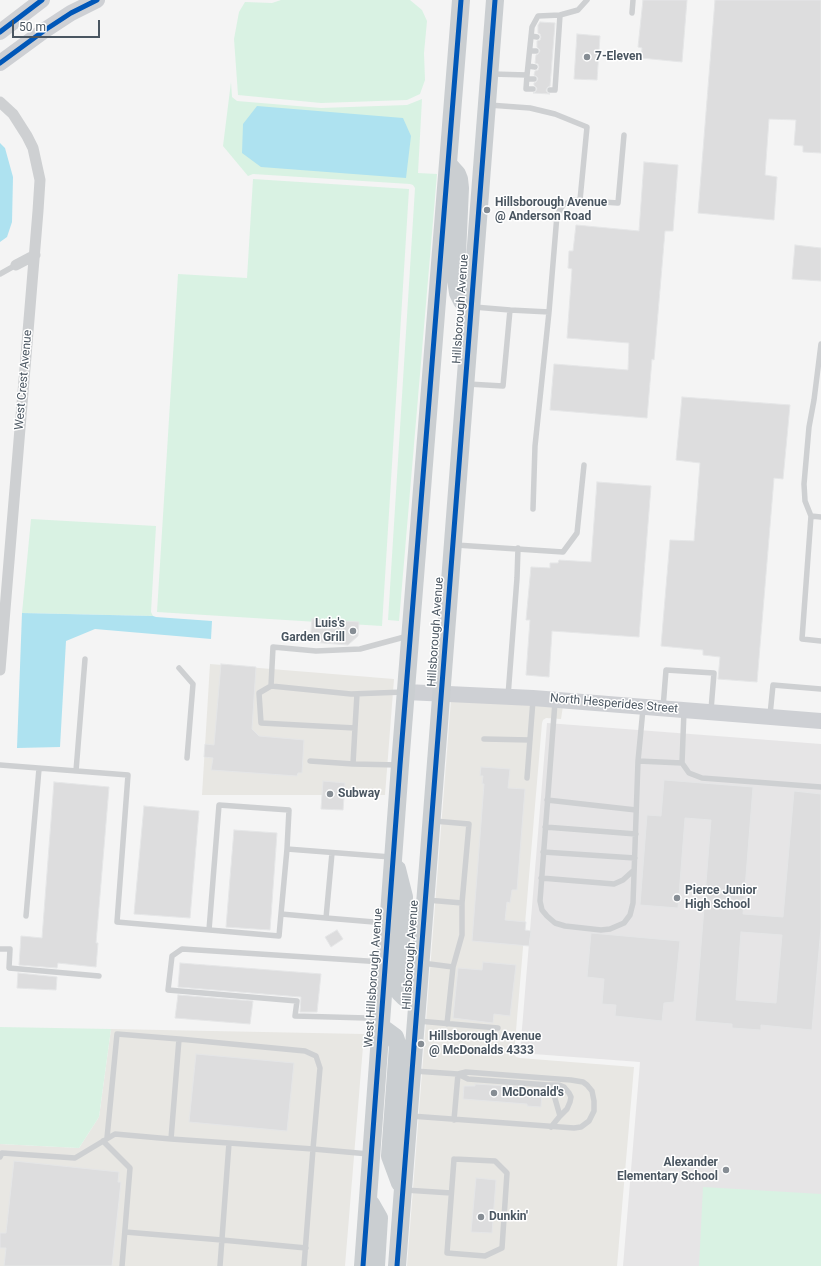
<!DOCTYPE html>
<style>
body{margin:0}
#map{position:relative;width:821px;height:1266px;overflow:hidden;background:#f4f4f4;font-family:Roboto,sans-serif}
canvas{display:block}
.scale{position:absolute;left:12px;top:20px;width:88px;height:18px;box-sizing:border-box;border:2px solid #4a5661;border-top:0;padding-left:5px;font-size:12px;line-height:14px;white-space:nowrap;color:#4a5661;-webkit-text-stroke:3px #fff;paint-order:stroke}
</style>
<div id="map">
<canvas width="821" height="1266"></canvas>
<div class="scale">50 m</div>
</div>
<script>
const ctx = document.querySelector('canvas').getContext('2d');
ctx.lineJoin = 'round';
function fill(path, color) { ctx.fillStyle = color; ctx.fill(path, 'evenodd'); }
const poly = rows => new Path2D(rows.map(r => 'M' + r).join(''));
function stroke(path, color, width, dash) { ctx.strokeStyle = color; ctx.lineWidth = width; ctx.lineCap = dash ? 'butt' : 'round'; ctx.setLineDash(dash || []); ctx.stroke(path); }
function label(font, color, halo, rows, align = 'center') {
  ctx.font = font + ' Roboto,sans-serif'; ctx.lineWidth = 3; ctx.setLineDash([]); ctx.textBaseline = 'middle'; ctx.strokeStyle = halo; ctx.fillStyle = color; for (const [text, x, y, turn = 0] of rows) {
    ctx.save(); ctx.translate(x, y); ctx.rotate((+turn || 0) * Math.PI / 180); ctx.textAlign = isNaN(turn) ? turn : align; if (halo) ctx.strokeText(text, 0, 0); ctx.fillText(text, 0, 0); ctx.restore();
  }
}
fill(poly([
 [210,664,394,679,385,795,202,795],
 [451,700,563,706,561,719,546,718,543,720,542,723,514,1054,516,1057,520,1058,634,1067,617,1266,407,1266],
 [111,1029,364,1034,345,1266,0,1266,0,1144,79,1148,99,1117]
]), '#e8e7e3');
fill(poly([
 [547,723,821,744,821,1266,623,1266,640,1062,520,1053]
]), '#e6e5e6');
fill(poly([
 [281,0,410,0,422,10,427,21,424,53,425,80,420,94,407,100,321,103,238,95,234,39,239,12,245,2,272,3],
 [231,82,232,97,237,101,321,108,407,105,422,99,418,173,437,174,399,621,388,620,415,188,413,185,410,184,253,174,248,176,223,146],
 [253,179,409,189,382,626,157,612,178,274,247,278],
 [31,519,156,526,151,612,153,616,22,613],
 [0,1027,111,1029,99,1117,79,1148,0,1144],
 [703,1187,821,1194,821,1266,699,1266]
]), '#d9f2e3');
fill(poly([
 [257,106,403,118,411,136,406,178,261,167,242,153,243,124],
 [0,143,5,148,13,177,12,222,7,237,0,242],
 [22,613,153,616,156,617,212,621,211,639,95,629,66,641,60,747,17,748]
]), '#aee2f0');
const building = poly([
 [643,0,687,0,682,62,641,58,642,48,638,47,643,0],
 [715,0,821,0,821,153,803,152,803,146,794,145,796,120,769,119,765,175,777,177,774,220,698,213,715,0],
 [540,22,555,23,550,86,548,87,546,90,547,92,550,94,533,93,535,92,537,89,536,87,534,85,534,83,536,82,538,79,537,77,534,75,535,71,538,70,539,67,538,64,535,63,536,55,538,54,540,51,539,49,537,47,537,41,540,40,541,37,540,34,538,33,538,25,540,22],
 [577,34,600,36,597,80,574,79,577,34],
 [644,162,678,165,673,231,665,231,654,360,652,359,647,418,550,410,554,364,628,370,629,343,567,338,572,269,568,268,569,251,573,251,576,225,639,231,644,162],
 [795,245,821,248,821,281,792,279,795,245],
 [682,397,790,405,783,479,774,478,757,682,718,679,720,657,703,655,703,650,661,646,670,540,694,541,700,463,676,460,682,397],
 [597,482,651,486,639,637,552,631,549,677,526,675,530,620,526,620,531,567,550,568,550,563,558,563,559,560,591,562,597,482],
 [312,619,359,622,358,636,348,645,310,642,312,619],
 [221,664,256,667,252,729,259,736,304,740,302,773,298,773,297,776,211,770,213,758,204,757,205,744,214,745,221,664],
 [481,767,510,769,508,788,525,789,517,890,512,890,510,903,507,902,505,920,526,922,525,930,531,931,529,946,472,941,484,784,482,784,483,776,480,776,481,767],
 [664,780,753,787,743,914,783,917,794,791,821,794,821,928,812,1030,761,1025,761,1030,732,1028,732,1024,695,1021,711,820,685,818,678,908,640,905,647,815,661,816,664,780],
 [741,932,782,935,776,1003,736,1000,741,932],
 [323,781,345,783,343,810,321,809,323,781],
 [54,782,109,787,96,943,98,943,96,967,58,963,57,968,19,965,21,936,42,938,54,782],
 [144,806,199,811,190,918,134,914,144,806],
 [234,830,277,833,270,930,226,927,234,830],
 [337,930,343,939,331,947,325,937,337,930],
 [591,933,680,941,674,1002,664,1003,662,1021,615,1016,616,1005,602,1004,604,979,587,977,591,933],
 [483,962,516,965,510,1016,494,1014,493,1023,453,1018,458,968,482,970,483,962],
 [180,963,321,974,317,1012,300,1012,301,997,178,987,180,963],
 [18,973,57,977,56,990,17,988,18,973],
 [178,995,253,1001,250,1024,175,1018,178,995],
 [196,1054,294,1063,287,1131,189,1122,196,1054],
 [475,1084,524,1087,524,1090,542,1091,541,1107,527,1106,527,1104,463,1099,464,1086,475,1086,475,1084],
 [14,1161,119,1172,118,1182,121,1182,112,1266,4,1266,6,1248,0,1248,0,1233,6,1233,14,1161],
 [476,1178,496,1180,492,1233,471,1232,476,1178]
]);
fill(building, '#ddddde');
stroke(building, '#e5e6e7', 1);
stroke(poly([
 [632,13,633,0],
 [531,36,537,37],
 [530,51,536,51],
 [528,66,535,67],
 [492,74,527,75,532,27,538,16,560,15,578,10,587,0],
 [527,75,526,89,533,89],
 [527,79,534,79],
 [550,90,555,90,560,15],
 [489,105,530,108,555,114,587,127,580,200],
 [0,274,16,265],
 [474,307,510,310],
 [468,384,503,386,510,310,549,312,557,215,563,205,573,200,618,203,624,135],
 [533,509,535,446,549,312],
 [811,516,805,501,804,484,809,427,814,400,821,344],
 [821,517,811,516,802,639,821,641],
 [456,545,563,552,577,533,584,465],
 [179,668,193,684,187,758],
 [271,686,273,647,316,651,360,649,408,636],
 [508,696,517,578,518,548],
 [555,702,540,901,542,910,547,916,555,923,565,926,601,930,610,929,624,923,630,915,633,903,638,761,643,709],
 [663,708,666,670,714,673,711,710],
 [770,715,773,685,821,689],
 [355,728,357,694],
 [484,739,530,740],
 [310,761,353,764],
 [638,761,682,763,684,711],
 [682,763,689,773,702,778,821,787],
 [0,765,128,775,117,922,279,936,281,914,326,918],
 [399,765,353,764,355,728,261,723,259,693,271,686,351,694,404,692],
 [76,771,85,659],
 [527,778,533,700],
 [547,800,636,810],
 [434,821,469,824,462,903,462,935,453,967,447,1024],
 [545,827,636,834],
 [543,852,635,858],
 [332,853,326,918,386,923],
 [541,878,614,884,623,880,634,870],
 [427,900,462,903],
 [281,914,287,849],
 [26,916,39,769],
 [209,930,219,805,289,810,287,849,391,857],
 [0,949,10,949,9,968,99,976],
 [422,963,453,967],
 [418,1021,498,1028],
 [378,1025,367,1018,295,1016,297,1001,168,990,172,956,182,949,383,962],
 [458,1074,468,1079,548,1085,552,1088,560,1116,551,1127],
 [548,1085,559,1085,564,1087,569,1093,571,1097,570,1102,567,1109,560,1116],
 [411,1116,574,1128,581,1127,589,1121,594,1111,594,1101,592,1091,587,1085,583,1082,571,1080,466,1072,458,1074,414,1071],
 [454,1120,458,1074],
 [107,1138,117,1034,179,1039],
 [103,1141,130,1168,122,1266],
 [229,1143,171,1139,179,1039,305,1051,316,1056,320,1068,313,1149,369,1154],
 [0,1157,2,1153,75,1158,115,1134,171,1139],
 [454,1159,495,1161,507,1173,502,1248,485,1256,447,1253,454,1159],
 [405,1190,451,1193],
 [125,1232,222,1240,306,1248],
 [220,1266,229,1143,313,1149,304,1266]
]), '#ced0d2', 5.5);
stroke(poly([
 [0,102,13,114,27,136,33,148,40,180,38,211,0,670],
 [16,265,35,255]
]), '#ced0d2', 11);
stroke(poly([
 [0,32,42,0],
 [0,63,45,30,71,13,97,0],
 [406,692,533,698,821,721]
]), '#ced0d4', 16);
stroke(poly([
 [448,164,457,174,459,179,460,188,456,277,457,286,458,293,462,301,471,306],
 [397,869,404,897,399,968,399,990,400,993,404,997,417,1002],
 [380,1026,395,1037,398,1046,390,1156,400,1183],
 [371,1204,379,1218,376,1266],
 [363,1266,400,765,461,0],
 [397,1266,495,0]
]), '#caced1', 18);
stroke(poly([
 [0,32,42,0],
 [0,63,45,30,71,13,97,0],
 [363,1266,400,765,461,0],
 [397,1266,495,0]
]), '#0057b8', 5);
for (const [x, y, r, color] of [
 [587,57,4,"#868d94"],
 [487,210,4,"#868d94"],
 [353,631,4,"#868d94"],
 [330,794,4,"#868d94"],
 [677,898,4,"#868d94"],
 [421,1044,4,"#868d94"],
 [494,1093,4,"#868d94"],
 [726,1170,4,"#868d94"],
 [481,1217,4,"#868d94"]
]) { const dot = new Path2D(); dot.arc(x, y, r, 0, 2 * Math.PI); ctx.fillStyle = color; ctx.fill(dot); stroke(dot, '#fff', 1.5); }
label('bold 12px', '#4a5661', '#fff', [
 ["7-Eleven",595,57],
 ["Hillsborough Avenue",495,203],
 ["@ Anderson Road",495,217],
 ["Luis's",345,624,"right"],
 ["Garden Grill",345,638,"right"],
 ["Subway",338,794],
 ["Pierce Junior",685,891],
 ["High School",685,905],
 ["Hillsborough Avenue",429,1037],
 ["@ McDonalds 4333",429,1051],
 ["McDonald's",502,1093],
 ["Alexander",718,1163,"right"],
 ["Elementary School",718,1177,"right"],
 ["Dunkin'",489,1217]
], 'left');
label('12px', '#4a5661', '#fff', [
 ["Hillsborough Avenue",461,309,-86],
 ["West Crest Avenue",24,380,-85],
 ["Hillsborough Avenue",436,632,-86],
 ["North Hesperides Street",614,704,5],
 ["Hillsborough Avenue",411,955,-86],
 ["West Hillsborough Avenue",374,978,-86]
]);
</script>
